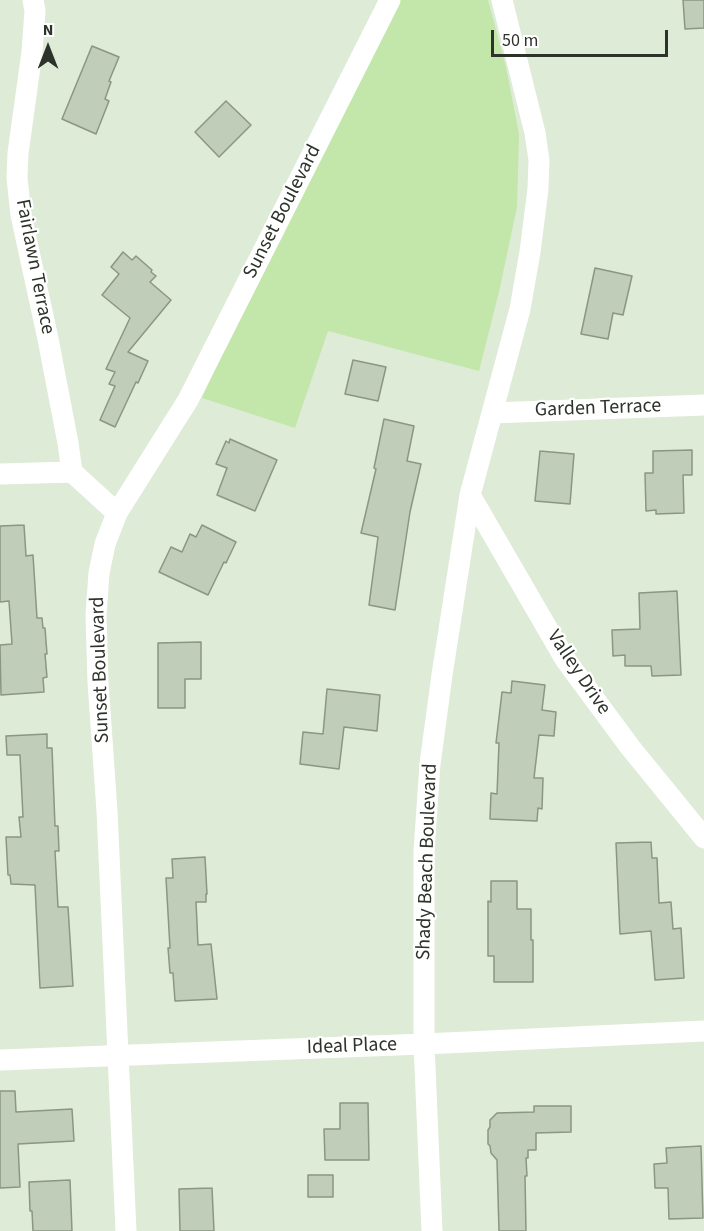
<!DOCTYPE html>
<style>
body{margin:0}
#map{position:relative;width:704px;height:1231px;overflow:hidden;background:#deebd6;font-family:"Source Sans 3",sans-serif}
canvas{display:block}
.north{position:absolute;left:18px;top:18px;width:60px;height:60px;-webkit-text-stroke:4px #fff;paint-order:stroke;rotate:0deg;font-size:16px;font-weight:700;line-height:24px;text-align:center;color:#2d322a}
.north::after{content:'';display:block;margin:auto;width:21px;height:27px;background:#2d322a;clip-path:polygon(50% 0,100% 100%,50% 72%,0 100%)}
.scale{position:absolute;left:491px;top:30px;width:177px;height:27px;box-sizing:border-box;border:3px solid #2d322a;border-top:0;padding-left:8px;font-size:18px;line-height:21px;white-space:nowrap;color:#2d322a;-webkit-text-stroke:4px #fff;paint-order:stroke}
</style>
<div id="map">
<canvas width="704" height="1231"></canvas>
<div class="north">N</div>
<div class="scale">50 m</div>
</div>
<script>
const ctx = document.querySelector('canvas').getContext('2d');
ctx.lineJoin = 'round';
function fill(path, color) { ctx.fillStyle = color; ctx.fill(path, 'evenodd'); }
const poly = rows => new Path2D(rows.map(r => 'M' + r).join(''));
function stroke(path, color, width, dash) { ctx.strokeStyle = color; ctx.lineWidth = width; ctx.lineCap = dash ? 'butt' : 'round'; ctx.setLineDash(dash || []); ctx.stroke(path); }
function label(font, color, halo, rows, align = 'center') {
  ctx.font = font + ' "Source Sans 3",sans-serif'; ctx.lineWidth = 4.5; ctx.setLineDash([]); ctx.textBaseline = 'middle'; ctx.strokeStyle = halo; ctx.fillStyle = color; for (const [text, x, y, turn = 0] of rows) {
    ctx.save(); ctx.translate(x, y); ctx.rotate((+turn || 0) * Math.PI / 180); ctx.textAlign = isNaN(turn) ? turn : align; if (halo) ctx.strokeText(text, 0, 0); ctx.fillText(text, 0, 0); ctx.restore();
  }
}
fill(poly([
 [400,0,488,0,506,67,519,134,517,207,499,292,479,371,328,331,295,428,202,398,251,292]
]), '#c3e6ab');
const building = poly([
 [683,0,704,0,704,28,685,29,683,0],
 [92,46,119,57,109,81,111,82,105,99,109,101,96,134,62,119,92,46],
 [226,101,251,125,219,157,195,132,226,101],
 [123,252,132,260,136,256,152,270,151,272,156,276,150,282,171,300,128,352,148,361,138,383,136,382,115,427,100,420,115,386,109,384,115,372,106,369,130,318,102,295,119,274,111,267,123,252],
 [595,268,632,276,623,315,613,313,608,339,581,334,595,268],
 [353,360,386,367,378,401,345,394,353,360],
 [384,419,414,426,407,461,421,464,410,512,395,610,369,605,378,537,361,533,376,469,374,468,384,419],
 [230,439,277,460,255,511,217,495,227,468,216,464,226,441,229,443,230,439],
 [692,450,692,475,683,475,684,513,656,514,656,510,646,511,645,473,653,473,653,451,692,450],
 [540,451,574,454,570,504,535,501,540,451],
 [24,525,26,556,33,555,37,618,42,618,43,628,45,628,47,654,45,654,47,677,43,678,44,692,1,695,0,645,12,644,9,601,0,602,0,526,24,525],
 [202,525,236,542,226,563,224,562,208,595,159,572,171,547,182,552,190,534,196,537,202,525],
 [677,591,681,675,652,676,651,666,625,666,625,655,613,656,612,630,640,629,639,593,677,591],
 [201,642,201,679,185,679,185,708,158,708,158,643,201,642],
 [512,681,545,685,542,710,556,712,554,736,539,735,534,778,543,778,542,809,538,808,537,821,490,819,491,793,497,794,499,743,496,743,502,692,511,693,512,681],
 [327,689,380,695,377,731,344,727,339,769,300,764,303,732,323,734,327,689],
 [47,734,47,748,52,748,55,826,58,826,59,851,55,851,58,907,68,907,73,986,40,988,35,885,11,884,10,875,8,875,6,837,21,837,19,817,23,817,20,755,7,755,6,736,47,734],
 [651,842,652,858,657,858,659,903,671,902,673,929,681,928,684,978,655,980,651,931,620,934,616,843,651,842],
 [205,857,207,894,206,894,206,902,196,902,198,945,211,944,217,999,175,1001,173,973,170,973,168,948,170,948,166,878,173,878,172,859,205,857],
 [491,881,517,881,517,909,531,909,531,940,533,940,533,982,494,982,494,956,488,956,488,901,491,902,491,881],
 [0,1091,15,1091,16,1112,72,1109,74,1141,18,1144,20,1187,0,1188,0,1091],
 [340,1103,368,1103,369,1160,325,1160,324,1129,340,1129,340,1103],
 [534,1106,571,1106,571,1132,536,1133,536,1150,528,1150,528,1158,526,1158,527,1176,525,1176,526,1231,499,1231,497,1160,491,1153,490,1146,488,1144,488,1130,490,1127,490,1120,497,1113,534,1112,534,1106],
 [701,1146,703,1218,669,1219,668,1188,655,1188,654,1164,667,1163,666,1148,701,1146],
 [308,1175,333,1175,333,1197,308,1197,308,1175],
 [70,1180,72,1231,33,1231,32,1211,30,1211,29,1182,70,1180],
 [212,1188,214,1231,180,1231,179,1189,212,1188]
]);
fill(building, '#c0cdb8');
stroke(building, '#8b9683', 1.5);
stroke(poly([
 [33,0,35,11,32,52,18,153,17,178,21,215,48,339,68,443,72,472,117,513],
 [492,413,704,405],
 [0,474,72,472],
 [470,495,565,659,630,747,704,838],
 [0,1060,424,1044,704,1031],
 [126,1231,107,811,98,682,96,615,99,573,105,544,117,513,188,400,390,0],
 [432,1231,424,1044,424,851,430,764,442,675,470,495,520,309,530,252,538,189,539,160,535,133,502,0]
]), '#fff', 21);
label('20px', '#2d322a', '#fff', [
 ["Sunset Boulevard",283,212,-63],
 ["Fairlawn Terrace",34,267,79],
 ["Garden Terrace",598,409,-2],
 ["Sunset Boulevard",101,670,-92],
 ["Valley Drive",578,673,56],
 ["Shady Beach Boulevard",428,862,-88],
 ["Ideal Place",352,1047,-2]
]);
</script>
